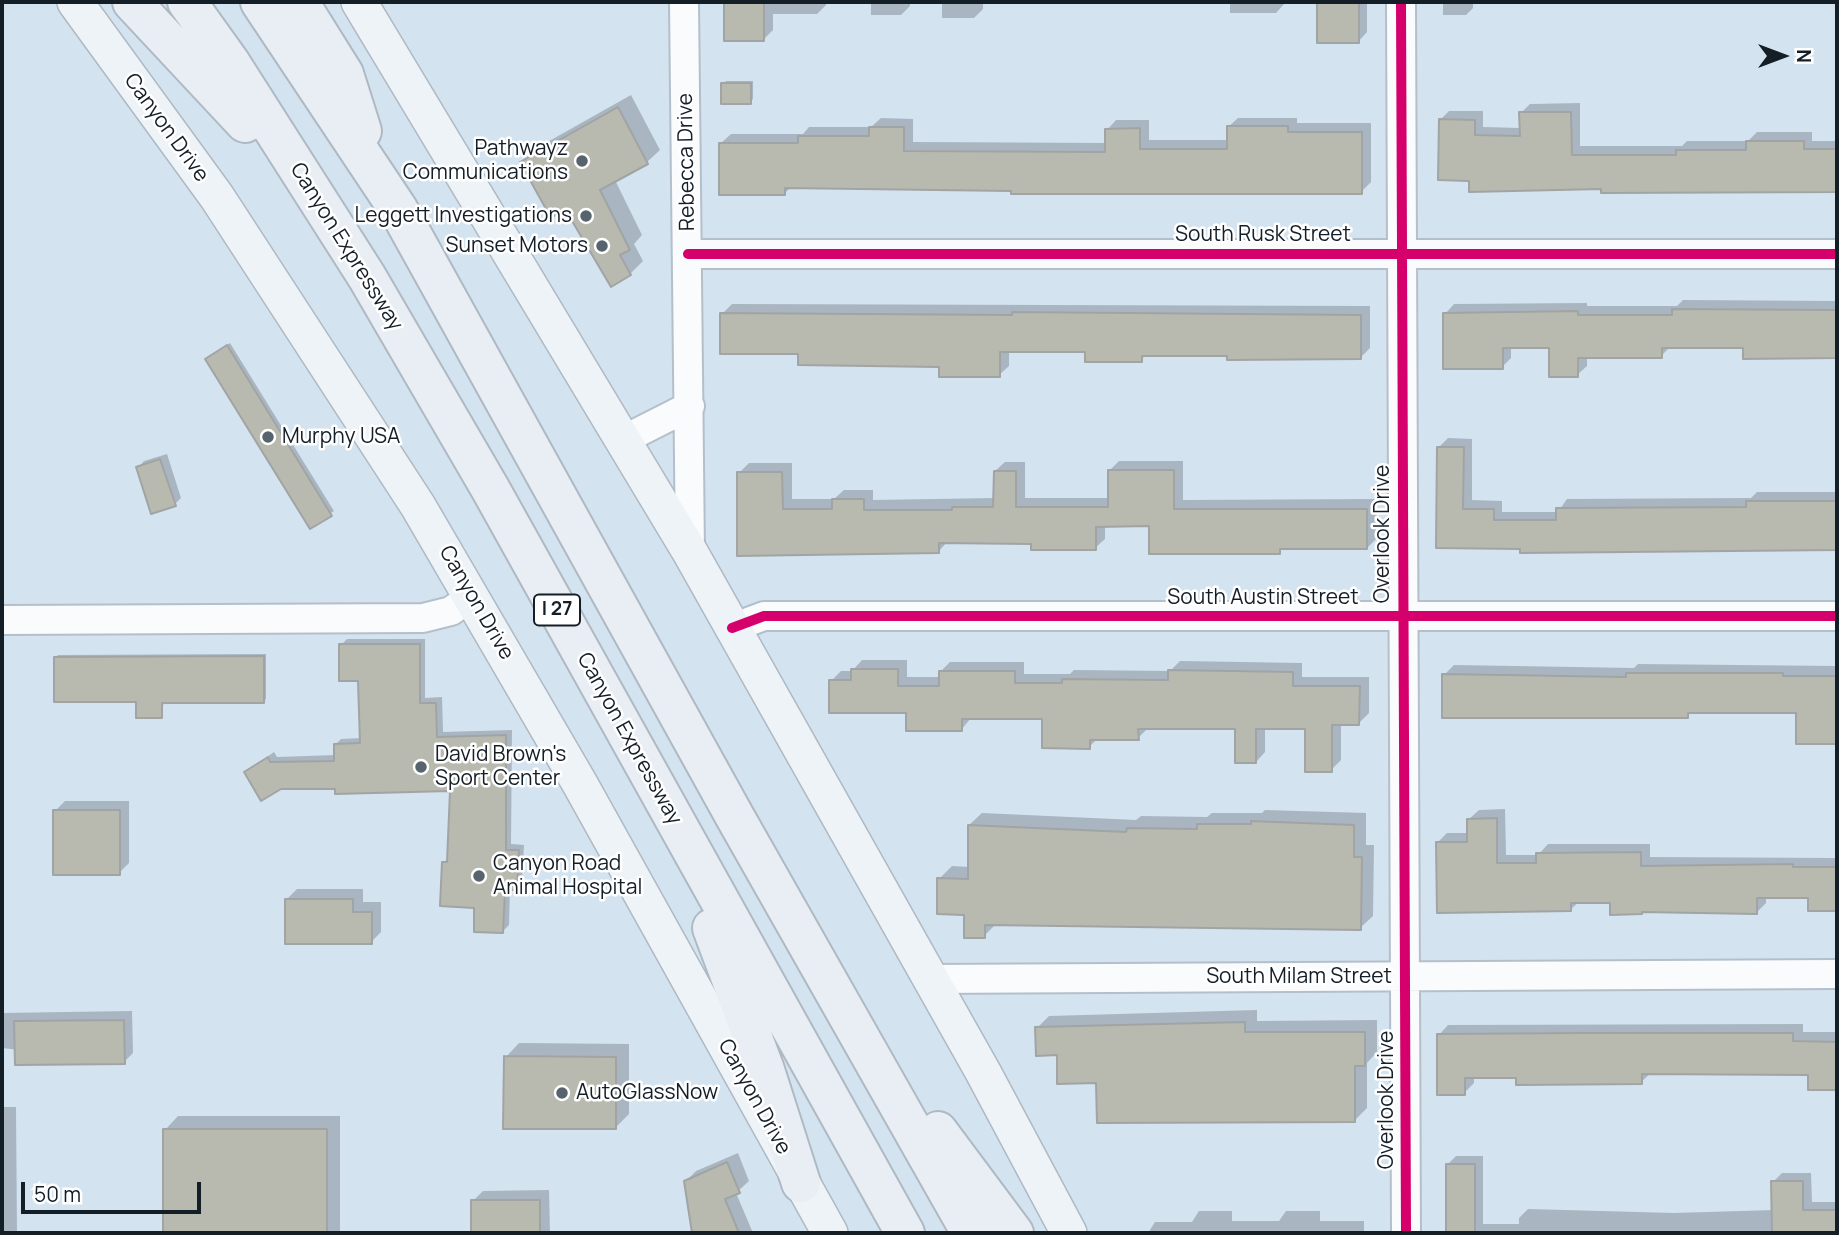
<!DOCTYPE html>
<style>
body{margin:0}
#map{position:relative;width:1839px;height:1235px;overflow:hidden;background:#d4e3f0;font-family:Manrope,sans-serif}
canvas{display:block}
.frame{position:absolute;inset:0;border:4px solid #141e27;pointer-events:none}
.north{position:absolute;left:1748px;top:21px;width:70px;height:70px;-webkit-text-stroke:5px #fff;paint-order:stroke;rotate:90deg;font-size:19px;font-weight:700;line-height:28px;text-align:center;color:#141e27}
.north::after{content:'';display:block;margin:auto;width:24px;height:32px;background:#141e27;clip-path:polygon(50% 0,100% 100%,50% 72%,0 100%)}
.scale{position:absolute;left:21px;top:1182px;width:180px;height:32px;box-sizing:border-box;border:4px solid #141e27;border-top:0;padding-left:9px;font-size:21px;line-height:24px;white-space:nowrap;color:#141e27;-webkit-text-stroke:5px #fff;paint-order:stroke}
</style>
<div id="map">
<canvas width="1839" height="1235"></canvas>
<div class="frame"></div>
<div class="north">N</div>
<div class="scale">50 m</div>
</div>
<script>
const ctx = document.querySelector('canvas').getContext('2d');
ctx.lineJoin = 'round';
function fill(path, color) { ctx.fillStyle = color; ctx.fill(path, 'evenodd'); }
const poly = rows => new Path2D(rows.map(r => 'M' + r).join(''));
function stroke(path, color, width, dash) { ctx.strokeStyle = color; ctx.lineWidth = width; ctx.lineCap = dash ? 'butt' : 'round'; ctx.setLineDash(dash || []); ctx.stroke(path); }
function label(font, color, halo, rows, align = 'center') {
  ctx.font = font + ' Manrope,sans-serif'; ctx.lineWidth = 5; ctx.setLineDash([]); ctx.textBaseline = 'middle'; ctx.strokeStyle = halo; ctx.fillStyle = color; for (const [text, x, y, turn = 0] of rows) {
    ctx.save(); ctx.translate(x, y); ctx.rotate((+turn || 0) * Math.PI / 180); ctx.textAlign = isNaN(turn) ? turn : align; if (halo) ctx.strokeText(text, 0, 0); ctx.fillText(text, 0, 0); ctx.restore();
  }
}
fill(poly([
 [726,2,826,2,826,5,817,14,773,14,773,30,764,39,726,39],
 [871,2,910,2,910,6,901,15,871,15],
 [942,2,983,2,983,9,974,18,942,18],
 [1230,2,1285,2,1285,3,1276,13,1230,13],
 [1319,2,1367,2,1367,32,1358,42,1319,42],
 [1443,2,1473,2,1473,8,1466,15,1443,15],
 [726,81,753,81,753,99,750,102,723,84],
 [631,95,660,150,646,163,615,180,642,235,634,244,643,261,630,274,522,162,535,149],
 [1580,103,1580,146,1682,146,1687,141,1748,141,1757,132,1812,132,1812,141,1837,141,1837,190,1602,191,1602,187,1471,179,1440,120,1449,111,1483,111,1483,127,1521,128,1521,113,1530,104],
 [881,118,913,119,913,142,1107,143,1107,130,1116,120,1149,120,1149,140,1228,140,1228,127,1238,118,1297,118,1297,123,1371,123,1371,182,1361,192,791,187,785,193,721,143,731,134,803,134,809,127,871,127],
 [1683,300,1837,301,1837,356,1745,357,1745,346,1671,346,1661,356,1587,356,1587,366,1577,375,1550,346,1511,346,1511,358,1502,367,1445,314,1454,304,1587,303,1587,306,1677,306],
 [732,304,1370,306,1370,348,1360,358,1147,354,1141,360,1087,350,1009,350,1009,366,999,375,941,365,800,352,722,314],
 [230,343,334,511,310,527,210,356],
 [1448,438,1472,439,1472,500,1502,501,1502,512,1558,512,1567,499,1751,498,1757,492,1837,492,1837,549,1522,551,1522,547,1437,546,1438,448],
 [167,454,181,498,175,504,138,468,144,461],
 [1119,461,1183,461,1183,500,1377,499,1377,538,1367,548,1283,548,1279,552,1150,525,1105,525,1105,539,1095,548,1033,543,948,541,939,551,739,555,739,473,749,463,792,463,792,499,834,499,844,490,873,490,873,500,995,498,995,471,1005,462,1025,462,1025,498,1109,498,1109,471],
 [347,639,425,639,425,698,442,697,443,732,512,730,511,844,524,845,522,882,516,889,510,888,509,925,503,931,476,906,443,863,449,857,452,789,336,787,246,772,274,752,277,757,336,755,335,745,341,739,362,738,360,679,341,645],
 [266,654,266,699,263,701,164,702,161,716,55,658,58,655],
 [862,660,907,660,907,677,940,677,940,672,950,662,1024,662,1024,674,1070,674,1074,670,1170,671,1180,661,1302,663,1302,677,1369,677,1369,713,1359,723,1341,723,1341,760,1331,770,1307,727,1265,727,1265,752,1256,762,1236,727,1149,727,1138,738,1098,738,1089,747,1044,718,971,718,961,730,831,681,841,671,852,671],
 [1638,664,1837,666,1837,742,1798,742,1798,711,1692,711,1687,717,1444,675,1454,665,1634,668],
 [65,801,129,801,129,863,119,873,55,811],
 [1505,809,1506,855,1538,855,1548,844,1650,844,1650,857,1837,858,1837,910,1809,909,1809,896,1766,896,1766,903,1757,912,1612,901,1579,902,1571,909,1438,842,1447,833,1469,833,1469,819,1479,810],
 [1265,810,1366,813,1366,845,1374,845,1373,916,1360,928,997,923,984,936,939,879,952,866,969,867,969,825,982,813,1136,820,1141,816,1207,817,1212,813,1262,813],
 [297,889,363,889,363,902,381,902,381,932,371,942,287,899],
 [1257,1010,1257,1021,1377,1020,1377,1052,1367,1063,1367,1108,1355,1120,1099,1121,1098,1081,1058,1053,1037,1028,1049,1016],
 [132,1011,133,1053,124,1062,2,1048,2,1013],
 [1803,1024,1803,1032,1837,1032,1837,1089,1810,1088,1810,1073,1652,1072,1641,1082,1474,1077,1474,1083,1464,1093,1439,1035,1448,1025],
 [519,1043,629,1044,629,1114,615,1128,506,1057],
 [2,1107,16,1107,17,1233,2,1233],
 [178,1116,340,1116,340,1233,165,1233,165,1130],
 [738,1153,749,1181,736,1193,753,1233,694,1233,686,1181,696,1171],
 [1456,1156,1483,1156,1483,1224,1519,1224,1519,1218,1528,1209,1674,1213,1774,1210,1773,1182,1782,1173,1811,1173,1812,1202,1837,1202,1837,1233,1448,1233,1447,1165],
 [549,1190,550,1233,473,1233,473,1201,483,1191],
 [1199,1211,1232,1211,1232,1221,1279,1221,1286,1211,1320,1211,1320,1221,1364,1221,1364,1233,1148,1233,1155,1222,1192,1222]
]), '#0003');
const building = poly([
 [724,2,764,2,764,41,724,41,724,2],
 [1317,2,1359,2,1359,43,1317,43,1317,2],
 [721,83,751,83,751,104,721,104,721,83],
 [618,107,648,164,600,190,630,250,620,255,631,275,611,287,565,209,551,218,520,162,618,107],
 [1519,112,1571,112,1572,155,1676,155,1676,150,1746,150,1746,141,1804,141,1804,149,1837,149,1837,192,1601,193,1601,189,1469,192,1469,181,1438,180,1439,119,1475,120,1475,135,1520,136,1519,112],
 [1227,126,1288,126,1288,132,1362,132,1362,194,1011,194,1011,191,785,188,785,195,719,195,719,143,798,143,798,136,869,136,869,127,904,127,904,151,1105,152,1105,129,1140,128,1140,149,1227,149,1227,126],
 [1672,309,1837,310,1837,358,1743,359,1743,348,1662,348,1662,358,1578,358,1578,377,1549,377,1549,348,1503,348,1503,369,1443,369,1443,313,1578,311,1578,315,1672,315,1672,309],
 [1012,312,1361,315,1361,359,1227,360,1227,356,1142,356,1142,362,1085,362,1085,352,1000,352,1000,377,939,377,939,367,798,365,798,354,720,354,720,313,1012,315,1012,312],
 [227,345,332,516,310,529,205,359,227,345],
 [1437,447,1464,447,1463,509,1494,509,1494,520,1556,520,1556,508,1746,507,1746,501,1837,501,1837,550,1520,553,1520,549,1436,548,1437,447],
 [160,459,176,506,151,514,136,467,160,459],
 [1108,470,1174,470,1174,509,1367,509,1367,549,1280,549,1280,554,1149,554,1149,526,1096,527,1096,550,1031,550,1031,544,939,543,939,553,737,556,737,472,782,472,783,509,832,509,832,499,864,499,864,510,952,510,952,507,993,507,994,471,1016,471,1016,507,1108,507,1108,470],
 [339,644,420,644,420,703,436,703,437,737,506,735,506,850,519,850,517,890,505,890,503,933,474,932,474,908,440,906,442,862,447,862,450,791,335,794,335,789,281,789,261,801,244,772,268,757,270,762,334,761,334,744,360,743,358,681,339,681,339,644],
 [264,656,264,703,162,703,162,718,136,718,136,702,54,702,54,657,264,656],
 [851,669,898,669,898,686,939,686,939,671,1015,671,1015,683,1062,683,1062,679,1168,680,1168,670,1293,672,1293,686,1360,686,1359,725,1332,725,1332,772,1305,772,1305,729,1256,729,1256,763,1235,763,1235,729,1138,729,1139,740,1090,740,1090,749,1042,748,1042,719,962,719,962,731,906,731,906,713,829,713,829,680,851,680,851,669],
 [1626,673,1783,673,1783,676,1837,676,1837,744,1796,744,1796,713,1688,713,1688,718,1442,718,1442,674,1626,677,1626,673],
 [53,810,120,810,120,875,53,875,53,810],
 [1497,818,1497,863,1536,863,1536,853,1641,852,1641,866,1793,864,1793,867,1837,867,1837,911,1808,911,1808,898,1757,898,1757,914,1642,912,1642,914,1610,915,1610,903,1571,903,1571,911,1437,913,1436,842,1467,842,1467,819,1497,818],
 [1251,821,1354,825,1354,857,1362,857,1361,930,985,925,985,938,964,938,964,915,937,914,937,878,968,879,968,825,1126,832,1127,828,1197,829,1197,824,1251,824,1251,821],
 [285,899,353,899,353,912,372,912,372,944,285,944,285,899],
 [124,1020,125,1064,15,1065,14,1021,124,1020],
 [1245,1022,1245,1032,1365,1032,1365,1066,1355,1066,1355,1122,1097,1123,1096,1083,1057,1084,1057,1055,1036,1056,1035,1027,1245,1022],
 [1584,1033,1793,1033,1793,1041,1837,1042,1837,1090,1808,1090,1808,1075,1642,1074,1642,1084,1516,1085,1516,1078,1465,1078,1465,1095,1437,1095,1437,1034,1584,1033],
 [504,1056,616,1057,616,1129,503,1129,504,1056],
 [163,1129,327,1129,327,1233,163,1233,163,1129],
 [727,1162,740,1193,725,1199,739,1233,692,1233,684,1181,727,1162],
 [1446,1164,1475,1164,1475,1233,1446,1233,1446,1164],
 [1771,1181,1803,1181,1803,1210,1837,1210,1837,1233,1772,1233,1771,1181],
 [471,1200,540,1200,540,1233,471,1233,471,1200]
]);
fill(building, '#b9baaf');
stroke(building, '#a0a4a4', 2);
const minor = poly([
 [684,2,690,552],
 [1401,2,1406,1233],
 [688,254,1837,254],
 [623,440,690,406],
 [2,620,423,618,451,611,472,596],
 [732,628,764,616,1837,616],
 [929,979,1837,974]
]);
const major = poly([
 [75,2,217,197,418,506,580,784,830,1233],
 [359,2,690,552,983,1072,1069,1233]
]);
const highway = poly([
 [132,2,245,123],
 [187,2,230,62,367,277,491,490,905,1233],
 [260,2,398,209,735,817,971,1233],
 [299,2,344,74,362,131],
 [712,928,765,1070,801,1183],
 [938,1131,1014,1233]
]);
stroke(minor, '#b4bfca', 32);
stroke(major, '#aeb9c3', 38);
stroke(highway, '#aeb9c3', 42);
stroke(minor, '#f9fbfd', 28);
stroke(major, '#eef3f7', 35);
stroke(highway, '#e8eef3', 38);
stroke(poly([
 [1401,2,1406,1233],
 [688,254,1837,254],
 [732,628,764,616,1837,616]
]), '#d6006c', 10);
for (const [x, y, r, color] of [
 [582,161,7,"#57636d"],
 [586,216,7,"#57636d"],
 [602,246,7,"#57636d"],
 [268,437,7,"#57636d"],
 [421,767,7,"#57636d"],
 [479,876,7,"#57636d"],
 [562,1093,7,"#57636d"]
]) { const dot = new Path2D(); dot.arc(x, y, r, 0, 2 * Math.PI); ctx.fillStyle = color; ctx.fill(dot); stroke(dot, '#fff', 2.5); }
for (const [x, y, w] of [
 [557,610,46]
]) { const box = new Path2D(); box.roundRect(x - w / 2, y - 15.5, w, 31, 5); ctx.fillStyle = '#fff'; ctx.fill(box); stroke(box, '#141e27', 2); }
label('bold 19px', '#141e27', null, [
 ["I 27",557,610]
]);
label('21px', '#141e27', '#fff', [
 ["Canyon Drive",166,128,54],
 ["Rebecca Drive",687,162,-91],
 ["South Rusk Street",1263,235],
 ["Canyon Expressway",346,247,58],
 ["Overlook Drive",1383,534,-90],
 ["South Austin Street",1263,598],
 ["Canyon Drive",476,603,60],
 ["Canyon Expressway",629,739,61],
 ["South Milam Street",1299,977],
 ["Canyon Drive",754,1097,61],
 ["Overlook Drive",1387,1100,-90]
]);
label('21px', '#141e27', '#fff', [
 ["Pathwayz",568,149,"right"],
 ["Communications",568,173,"right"],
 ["Leggett Investigations",572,216,"right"],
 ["Sunset Motors",588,246,"right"],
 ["Murphy USA",282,437],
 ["David Brown's",435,755],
 ["Sport Center",435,779],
 ["Canyon Road",493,864],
 ["Animal Hospital",493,888],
 ["AutoGlassNow",576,1093]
], 'left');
</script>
